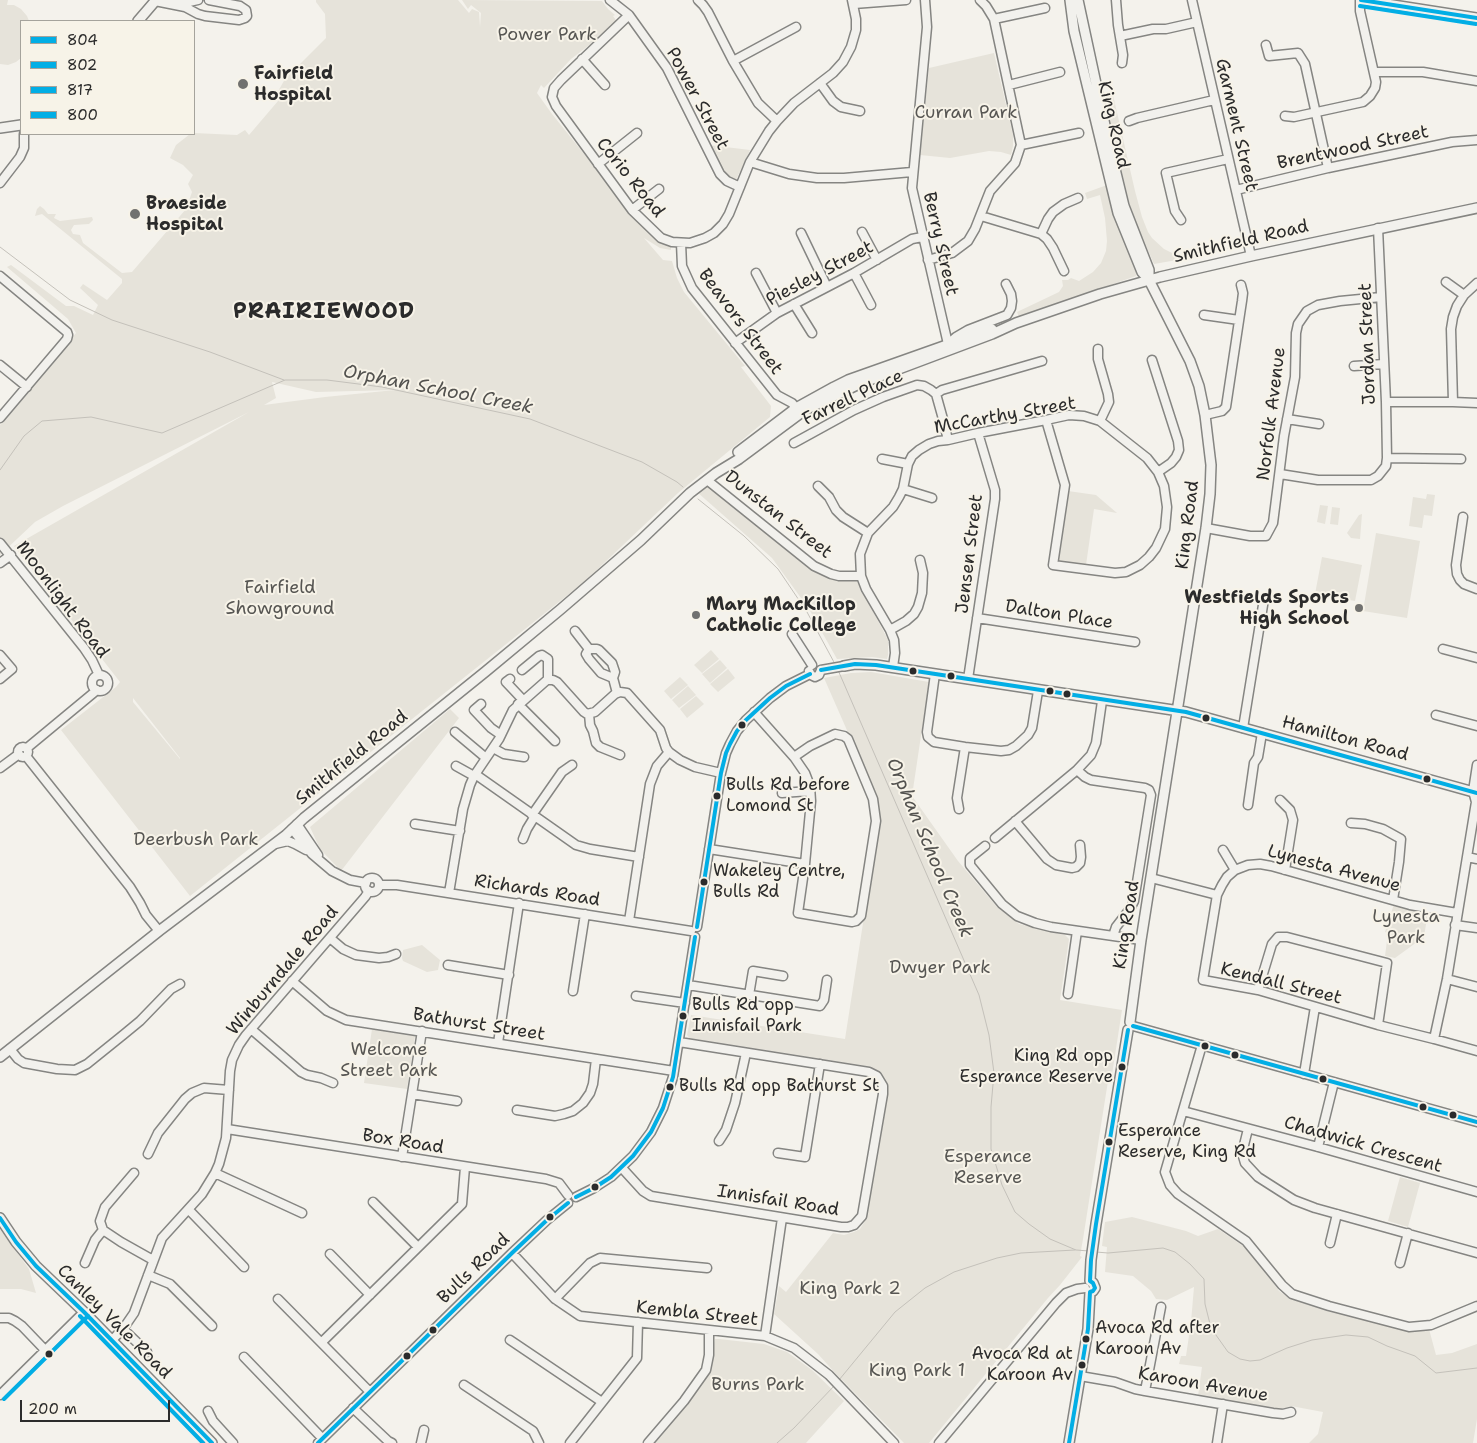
<!DOCTYPE html>
<style>
body{margin:0}
#map{position:relative;width:1477px;height:1443px;overflow:hidden;background:#f4f2ec;font-family:"Shantell Sans",sans-serif}
canvas{display:block}
.legend{position:absolute;left:20px;top:20px;width:175px;height:115px;box-sizing:border-box;background:#f7f3e8;border:1px solid #a5a39c;margin:0;padding:6px 9px;list-style:none;font-size:15px;color:#2b2b2b}
.legend li{display:flex;align-items:center;gap:10px;height:25px}
.legend b{width:25px;border:1px solid #a5a39c}
.scale{position:absolute;left:20px;top:1400px;width:150px;height:22px;box-sizing:border-box;border:2px solid #2b2b2b;border-top:0;padding-left:6px;font-size:15px;line-height:18px;white-space:nowrap;color:#2b2b2b;-webkit-text-stroke:4px #f7f3e8;paint-order:stroke}
</style>
<div id="map">
<canvas width="1477" height="1443"></canvas>
<ul class="legend">
<li><b style="height:6px;background:#02aee5"></b>804</li>
<li><b style="height:6px;background:#02aee5"></b>802</li>
<li><b style="height:6px;background:#02aee5"></b>817</li>
<li><b style="height:6px;background:#02aee5"></b>800</li>
</ul>
<div class="scale">200 m</div>
</div>
<script>
const ctx = document.querySelector('canvas').getContext('2d');
ctx.lineJoin = 'round';
function fill(path, color) { ctx.fillStyle = color; ctx.fill(path, 'evenodd'); }
const poly = rows => new Path2D(rows.map(r => 'M' + r).join(''));
function stroke(path, color, width, dash) { ctx.strokeStyle = color; ctx.lineWidth = width; ctx.lineCap = dash ? 'butt' : 'round'; ctx.setLineDash(dash || []); ctx.stroke(path); }
function label(font, color, halo, rows, align = 'center') {
  ctx.font = font + ' "Shantell Sans",sans-serif'; ctx.lineWidth = 4; ctx.setLineDash([]); ctx.textBaseline = 'middle'; ctx.strokeStyle = halo; ctx.fillStyle = color; for (const [text, x, y, turn = 0] of rows) {
    ctx.save(); ctx.translate(x, y); ctx.rotate((+turn || 0) * Math.PI / 180); ctx.textAlign = isNaN(turn) ? turn : align; if (halo) ctx.strokeText(text, 0, 0); ctx.fillText(text, 0, 0); ctx.restore();
  }
}
fill(poly([
 [0,0,8,0,7,5,14,5,21,9,27,16,29,21,21,21,21,58,16,62,8,65,0,64],
 [316,0,458,0,469,13,472,9,479,12,480,27,481,13,471,5,468,9,462,0,602,1,608,9,615,15,613,16,618,23,571,59,544,88,541,85,537,93,552,114,642,226,666,244,671,244,671,250,660,248,644,238,663,260,672,261,677,278,684,292,745,366,741,367,771,406,770,417,678,493,584,582,190,896,61,730,116,687,120,682,14,546,249,412,63,506,35,522,0,555,0,425,76,333,68,319,7,267,11,265,66,306,74,306,93,315,98,305,80,288,83,284,107,300,122,283,122,279,42,214,35,216,37,209,40,206,44,209,48,214,56,214,54,218,60,221,92,217,93,220,89,224,74,225,71,230,73,234,80,235,83,243,122,273,132,272,186,209,192,192,188,184,193,175,183,165,170,158,176,145,190,134,194,133,237,135,245,130,249,135,278,101,276,95,285,79,326,38,325,14,316,2],
 [272,382,316,392,395,390,325,397,264,405,276,398],
 [133,698,180,758,180,759,133,702],
 [994,53,1013,135,1013,146,1011,155,1001,152,989,151,950,158,920,155,929,68],
 [1113,95,1135,191,1142,217,1148,232,1152,238,1164,249,1172,253,1187,255,1237,247,1194,257,1154,264,1132,214,1104,97],
 [709,145,750,150,736,180,725,175,720,170],
 [1107,185,1137,268,1136,276,1019,317,1017,312,1059,292,1063,286,1062,280,1068,280,1071,278,1079,281,1093,272,1101,263,1106,251,1107,241,1105,218,1100,195,1087,199,1085,193],
 [706,485,728,500,785,547,840,579,857,581,886,636,888,640,888,655,887,659,872,657,837,659,809,609,772,558,697,492],
 [1068,491,1096,495,1117,513,1094,509,1086,565,1058,561],
 [1427,494,1435,495,1432,516,1424,515,1422,528,1409,526,1413,497,1426,499],
 [1320,505,1328,506,1325,524,1317,522],
 [1332,507,1340,508,1338,525,1330,524],
 [1362,514,1360,539,1351,538,1347,533,1359,515],
 [1376,533,1420,541,1407,618,1363,611],
 [1322,557,1362,565,1355,601,1315,594],
 [711,650,719,659,702,673,694,665],
 [720,660,727,668,710,683,702,674],
 [728,669,735,678,718,692,710,684],
 [871,672,929,682,912,796,958,861,997,907,1019,924,1065,935,1069,939,1060,1000,1122,1010,1111,1081,1108,1081,1083,1239,1080,1256,1082,1257,1060,1285,1048,1298,929,1443,904,1443,837,1375,818,1354,774,1314,779,1286,786,1292,833,1233,844,1235,854,1232,860,1229,865,1221,867,1214,886,1090,875,1071,869,1068,691,1040,687,1035,691,1015,845,1039,880,814,875,794,824,678,851,673],
 [680,677,688,685,671,699,664,691],
 [688,686,696,695,679,708,672,700],
 [696,696,704,704,687,718,680,709],
 [450,709,459,718,341,871,320,849,310,827],
 [1394,904,1428,912,1423,943,1417,942,1395,958,1385,956,1388,933,1385,932],
 [422,945,440,960,438,970,427,972,403,961,402,958,403,950],
 [372,1029,412,1034,415,1036,407,1089,364,1083],
 [1400,1177,1420,1183,1408,1227,1388,1221],
 [1132,1217,1186,1231,1198,1236,1218,1229,1252,1252,1279,1291,1290,1298,1306,1304,1407,1331,1429,1329,1436,1355,1452,1353,1477,1344,1477,1419,1473,1443,1309,1443,1318,1434,1323,1412,1291,1406,1280,1410,1198,1396,1202,1367,1179,1364,1181,1356,1186,1356,1191,1322,1194,1287,1167,1300,1156,1299,1151,1291,1133,1276,1105,1272,1107,1247,1102,1246,1105,1222],
 [0,1229,29,1269,36,1293,21,1289,0,1289],
 [715,1339,719,1339,764,1344,787,1352,812,1370,844,1401,806,1443,653,1443,679,1413,706,1372,711,1360]
]), '#e6e3da');
stroke(poly([
 [0,247,70,300,112,320,210,352,284,380],
 [0,470,24,436,42,421,91,417,162,433,285,380,327,380,382,387,530,419,642,462,677,482,683,487],
 [698,499,744,536,778,569,807,612,835,664],
 [838,670,979,995,989,1035,994,1073,991,1107,991,1149,1002,1185,1015,1212,1029,1224,1050,1239,1076,1250,1089,1251],
 [1096,1252,1108,1253,1163,1248,1175,1252,1190,1264,1204,1279,1205,1304,1211,1328,1228,1352,1240,1359,1250,1361,1260,1360,1287,1348,1312,1340,1346,1335,1368,1337,1387,1346,1415,1356,1436,1373,1477,1368],
 [839,1380,895,1312,925,1288,954,1272,997,1258,1021,1253,1075,1250],
 [777,1443,794,1428,835,1385]
]), '#c4c1ba', 1);
const minor = poly([
 [175,0,189,2,198,0],
 [610,0,629,15,667,68,720,174,727,181,740,187],
 [698,0,703,5,708,12,733,61,758,103,777,121],
 [925,0,927,27,912,188,948,344,956,337,968,330,1007,315,1011,308,1012,301,1011,294,1006,284],
 [1116,0,1118,25,1123,55,1122,63],
 [1192,0,1251,256],
 [155,1,185,7,198,14,205,16,239,20,245,18,247,16,246,10,240,6,209,0],
 [854,4,906,0],
 [629,15,561,80,554,88,552,97,556,106,632,210,661,238,672,242,690,243,705,238,714,233,723,224,729,214,750,162,769,131,777,121,794,103,833,73,843,62,851,47,856,30,856,19,852,0],
 [994,19,1045,8],
 [1120,36,1153,29,1166,29,1197,22],
 [1266,45,1269,56,1298,53,1305,64,1328,168],
 [582,59,605,85],
 [733,61,796,27],
 [1375,72,1423,72,1477,81],
 [820,83,833,101,841,107,860,111],
 [1009,85,1060,72],
 [1285,116,1294,117,1363,102,1370,96,1375,88,1376,82,1360,11,1360,0],
 [1129,121,1137,118,1214,100],
 [1021,145,1079,133],
 [750,162,789,174,817,178,844,178,912,172],
 [598,164,637,133],
 [0,183,20,157,24,148,24,134],
 [1236,190,1328,168,1452,142,1477,140],
 [632,210,659,189],
 [981,216,1041,234,1047,239,1053,248,1064,271],
 [1181,220,1175,211,1166,173,1228,159],
 [862,232,877,260],
 [801,233,827,287],
 [1041,234,1048,219,1053,212,1064,204,1078,198],
 [681,243,682,266,692,288,777,395,792,403,796,408],
 [928,260,952,253,968,241,975,229,990,191,1015,163,1021,145,994,19,986,6,980,0],
 [756,273,777,313],
 [854,273,871,305],
 [0,276,67,332,68,335,67,339,0,418],
 [1446,282,1464,295],
 [794,304,812,333],
 [1204,315,1239,320],
 [735,343,777,313,854,273,912,239,922,237],
 [1098,349,1098,359,1108,394,1109,402,1100,421],
 [1152,360,1178,441,1179,450,1176,457,1171,463,1158,472],
 [0,365,27,387],
 [1354,366,1384,364],
 [936,394,942,390,1042,361],
 [1386,402,1453,402,1477,403],
 [1453,402,1451,329,1453,317,1457,306,1464,295,1477,283],
 [1205,415,1222,411,1226,407,1242,301,1243,293,1241,285],
 [1287,419,1319,424],
 [794,443,854,410,883,397,917,385,924,386,931,390,936,394,943,419,948,440],
 [1387,458,1461,459],
 [882,459,908,464],
 [1280,474,1318,480,1371,480,1378,476,1386,466,1387,458,1386,402,1378,228],
 [707,480,814,566,831,574,839,576,861,576],
 [818,486,829,497,836,510,843,517,868,533],
 [903,489,932,498],
 [1463,517,1456,565,1457,574,1460,580,1464,584,1477,589],
 [1206,528,1250,536,1266,536,1273,523,1284,436,1295,377,1296,333,1298,324,1307,311,1318,305,1340,301,1381,297],
 [0,543,84,648,92,660,99,675],
 [0,563,11,555],
 [977,618,1135,642],
 [890,630,906,621,914,614,918,607,922,593,923,573,920,560],
 [575,631,589,649],
 [792,634,812,665],
 [1443,649,1477,658],
 [0,655,12,669,0,679],
 [893,667,895,653,894,640,890,630,866,589,861,576,860,554,868,533,893,507,899,497,903,489,908,464,912,456,919,450,929,444,938,441,948,440,978,433,1046,420,1069,415,1084,416,1100,421,1147,458,1158,472,1164,486,1167,507,1165,529,1156,548,1149,557,1140,565,1126,572,1115,573,1053,565,1065,485,1046,420],
 [522,670,539,656,542,655,548,659,548,680],
 [821,670,844,666],
 [809,671,811,675,815,677,819,675,821,670],
 [935,674,927,732,928,737,934,742,965,747,1001,751,1009,750,1016,746,1028,735,1032,728,1038,691],
 '92 683a8 8 0 1 1 16 0a8 8 0 1 1-16 0Z',
 [613,678,615,672,612,663,599,650,597,649,589,649,586,654,589,659,601,673,613,678,617,693],
 [510,679,506,682,523,700],
 [968,679,995,499,995,490,978,433],
 [481,704,474,710,491,728,501,735],
 [518,704,555,741],
 [754,712,794,757,805,773,810,786,811,801,805,864,798,913,852,922,856,921,861,916,876,821,873,799,848,739,844,736,835,734,810,746,794,757],
 [589,714,590,725,593,731,596,743,600,747,620,755],
 [1436,715,1477,726],
 [1243,728,1264,599],
 [455,732,486,758],
 '18 752a5 5 0 1 1 10 0a5 5 0 1 1-10 0Z',
 [27,748,97,690],
 [493,748,504,754,524,757],
 [26,756,130,887,140,903,146,915,159,931],
 [456,766,474,776],
 [0,768,19,754],
 [1077,770,1085,777,1091,780,1145,788,1149,790,1151,795,1134,901,1130,909,1116,927,1113,936],
 [475,774,576,845,590,849,639,857],
 [782,793,810,791],
 [1280,800,1290,810,1293,820,1285,870],
 [1248,805,1254,763,1258,757,1262,733],
 [959,809,957,798,965,747],
 [532,815,562,772,572,765],
 [1015,821,1047,859,1056,865,1072,868,1076,867,1080,863,1081,857,1080,845],
 [1351,823,1365,824,1383,829,1401,839,1399,862,1393,900],
 [297,824,318,855],
 [415,824,460,831],
 [292,829,312,854,332,871,350,880,366,883],
 [995,838,1077,770,1091,755,1096,743,1102,701],
 [523,839,527,829,535,816],
 [275,844,288,841,295,844,306,850],
 [985,846,970,858,970,865,1002,904,1017,916,1035,923,1051,927,1141,940],
 [709,849,805,864],
 [1223,850,1235,870],
 [1467,857,1477,859],
 [1151,878,1217,895],
 '365 885a7 7 0 1 1 14 0a7 7 0 1 1-14 0Z',
 [379,885,397,885,691,931],
 [449,893,463,809,470,785,474,776,499,739,513,710,547,680,553,680,557,682,584,712,587,714,595,712,615,694,620,692,627,693,660,730,666,748,669,752,680,760,695,767,721,773],
 [1457,913,1410,905,1271,866,1260,864,1248,865,1235,870,1227,877,1222,885,1217,895,1203,980,1258,990,1378,1025,1434,1039,1477,1051],
 [629,921,650,784,657,766,669,752],
 [1455,925,1477,928],
 [697,927,721,773,726,753,730,744,737,731,746,720,770,698,786,686,810,674],
 [330,938,343,949,356,955,379,958,388,957,396,954],
 [448,965,509,975],
 [1447,979,1477,987],
 [292,981,327,1011,346,1020,674,1071],
 [688,985,820,1006,824,1000,827,980],
 [1258,990,1272,944,1278,937,1287,937,1387,963,1378,1025],
 [573,991,585,914],
 [1068,994,1077,931],
 [749,995,753,971,783,976],
 [636,996,685,1003],
 [1133,1026,1477,1122],
 [251,1029,301,1072,307,1075,321,1078,333,1083],
 [1434,1039,1447,979,1476,802,1473,791,1477,765],
 [498,1043,519,903],
 [1202,1045,1165,1172,1170,1185,1178,1194,1246,1241,1282,1285,1292,1294,1329,1306,1409,1327,1431,1325,1477,1306],
 [10,1049,18,1059,24,1063,57,1069,75,1070,87,1064,123,1035,140,1021,171,989,180,984],
 [1304,1074,1315,1007],
 [412,1094,457,1101],
 [517,1110,555,1116,564,1114,573,1111,583,1103,590,1093,593,1084,596,1059],
 [1183,1111,1318,1147,1477,1192],
 [227,1129,546,1179,559,1183,568,1195],
 [1248,1129,1242,1153,1245,1163,1258,1177,1294,1200,1315,1208,1477,1253],
 [719,1141,726,1130,735,1103,746,1053],
 [1318,1147,1334,1082],
 [778,1153,805,1157,820,1064],
 [148,1154,158,1133,185,1099,192,1093,204,1088,229,1090],
 [402,1157,422,1031],
 [622,1168,643,1191,651,1196,841,1227,848,1227,854,1225,862,1216,883,1094,883,1086,877,1076,869,1072,679,1042],
 [134,1173,105,1207,100,1221,103,1230,121,1242,153,1260],
 [215,1173,302,1213],
 [576,1197,594,1188,611,1177,633,1156,651,1132,663,1108,673,1077,695,937],
 [373,1202,418,1247],
 [189,1210,244,1267],
 [1330,1243,1337,1214],
 [512,1253,555,1299,580,1316,765,1336,794,1348,829,1375,894,1443],
 [330,1254,370,1295],
 [85,1263,95,1240,103,1230],
 [1400,1263,1408,1233],
 [148,1275,170,1284,212,1326],
 [278,1299,370,1392],
 [555,1299,590,1263,600,1258,707,1268],
 [0,1318,9,1318,15,1321,22,1326,45,1350],
 [123,1329,147,1352],
 [765,1336,782,1218],
 [112,1340,123,1329,134,1313,162,1238,202,1194,215,1173,219,1164,226,1138,230,1071,232,1060,239,1045,246,1035,365,897,369,891],
 [510,1340,602,1402],
 [322,1342,462,1204,465,1167],
 [244,1357,322,1438],
 [1080,1376,1115,1382,1135,1389,1145,1391,1273,1413,1283,1414,1291,1412],
 [464,1385,533,1431,539,1443],
 [1145,1391,1161,1307],
 [0,1395,84,1312],
 [353,1408,388,1441,392,1443],
 [208,1411,213,1421,233,1443],
 [318,1443,512,1253,547,1220,568,1203],
 [421,1443,424,1430],
 [570,1443,637,1358,638,1322],
 [648,1443,684,1401,706,1370,709,1355,709,1330],
 [939,1443,1056,1303,1066,1293,1077,1289,1085,1288],
 [1217,1443,1223,1404]
]);
const major = poly([
 [1070,0,1074,31,1118,213,1142,272,1149,280,1190,361,1199,386,1205,415,1211,465,1210,494,1206,528,1141,940,1130,1022],
 [1078,0,1109,144,1124,206,1149,270,1149,280],
 [1361,0,1477,18],
 [138,21,156,0],
 [0,128,21,125],
 [738,452,796,408,834,387,848,380,992,329],
 [844,666,855,664,876,665,1186,712,1477,793],
 [0,1057,159,931,286,835,304,818,485,672,561,609,641,540,690,493,716,473,739,459,805,410,859,384,992,334,1016,323,1100,294,1160,277,1251,256,1477,208],
 [0,1218,16,1242,36,1266,84,1312,212,1443],
 [1069,1443,1088,1329,1090,1292,1093,1291,1095,1288,1093,1283,1090,1281,1091,1260,1096,1224,1128,1030]
]);
stroke(minor, '#858582', 11);
stroke(major, '#858582', 12);
stroke(minor, '#f2f1ed', 8);
stroke(major, '#f2f1ed', 9);
stroke(poly([
 [821,670,855,664,876,665,1186,712,1477,793],
 [697,927,721,773,726,753,730,744,737,731,746,720,770,698,786,686,810,674],
 [576,1197,594,1188,611,1177,633,1156,651,1132,663,1108,673,1077,695,937],
 [0,1218,16,1242,36,1266,84,1312,212,1443],
 [318,1443,512,1253,547,1220,568,1203]
]), '#02aee5', 4);
stroke(poly([
 [1133,1026,1477,1122],
 [1069,1443,1088,1329,1090,1292,1093,1291,1095,1288,1093,1283,1090,1281,1091,1260,1096,1224,1128,1030]
]), '#02aee5', 4);
stroke(poly([
 [1360,6,1476,24],
 [80,1316,203,1443],
 [4,1399,88,1316]
]), '#02aee5', 4);
stroke(poly([
 [1361,0,1477,18]
]), '#02aee5', 4);
for (const [x, y, r, color] of [
 [243,84,6,"#71716f"],
 [135,214,6,"#71716f"],
 [1359,608,5,"#71716f"],
 [696,615,5,"#71716f"],
 [913,671,4.5,"#2b2b2b"],
 [951,676,4.5,"#2b2b2b"],
 [1050,691,4.5,"#2b2b2b"],
 [1067,694,4.5,"#2b2b2b"],
 [1206,718,4.5,"#2b2b2b"],
 [742,725,4.5,"#2b2b2b"],
 [1427,779,4.5,"#2b2b2b"],
 [717,796,4.5,"#2b2b2b"],
 [704,882,4.5,"#2b2b2b"],
 [683,1016,4.5,"#2b2b2b"],
 [1205,1046,4.5,"#2b2b2b"],
 [1235,1055,4.5,"#2b2b2b"],
 [1122,1067,4.5,"#2b2b2b"],
 [1323,1079,4.5,"#2b2b2b"],
 [670,1087,4.5,"#2b2b2b"],
 [1423,1107,4.5,"#2b2b2b"],
 [1453,1115,4.5,"#2b2b2b"],
 [1109,1142,4.5,"#2b2b2b"],
 [595,1187,4.5,"#2b2b2b"],
 [550,1217,4.5,"#2b2b2b"],
 [433,1330,4.5,"#2b2b2b"],
 [1086,1339,4.5,"#2b2b2b"],
 [49,1354,4.5,"#2b2b2b"],
 [407,1356,4.5,"#2b2b2b"],
 [1082,1365,4.5,"#2b2b2b"]
]) { const dot = new Path2D(); dot.arc(x, y, r, 0, 2 * Math.PI); ctx.fillStyle = color; ctx.fill(dot); stroke(dot, '#f7f3e8', 2); }
label('17px', '#2b2b2b', '#f7f3e8', [
 ["Bulls Rd before",726,786],
 ["Lomond St",726,807],
 ["Wakeley Centre,",713,872],
 ["Bulls Rd",713,893],
 ["Bulls Rd opp",692,1006],
 ["Innisfail Park",692,1027],
 ["King Rd opp",1113,1057,"right"],
 ["Esperance Reserve",1113,1078,"right"],
 ["Bulls Rd opp Bathurst St",679,1087],
 ["Esperance",1118,1132],
 ["Reserve, King Rd",1118,1153],
 ["Avoca Rd after",1095,1329],
 ["Karoon Av",1095,1350],
 ["Avoca Rd at",1073,1355,"right"],
 ["Karoon Av",1073,1376,"right"]
], 'left');
label('18px', '#575653', '#f7f3e8', [
 ["Power Park",547,35],
 ["Curran Park",966,113],
 ["Fairfield",280,588],
 ["Showground",280,609],
 ["Deerbush Park",196,840],
 ["Lynesta",1406,917],
 ["Park",1406,938],
 ["Dwyer Park",940,968],
 ["Welcome",389,1050],
 ["Street Park",389,1071],
 ["Esperance",988,1157],
 ["Reserve",988,1178],
 ["King Park 2",850,1289],
 ["King Park 1",917,1371],
 ["Burns Park",758,1385]
]);
label('bold 18px', '#2b2b2b', '#f7f3e8', [
 ["Fairfield",254,74],
 ["Hospital",254,95],
 ["Braeside",146,204],
 ["Hospital",146,225],
 ["Westfields Sports",1349,598,"right"],
 ["High School",1349,619,"right"],
 ["Mary MacKillop",706,605],
 ["Catholic College",706,626]
], 'left');
label('18px', '#2b2b2b', '#f7f3e8', [
 ["Power Street",697,99,62],
 ["King Road",1113,125,77],
 ["Garment Street",1236,125,77],
 ["Brentwood Street",1353,148,-12],
 ["Corio Road",630,178,51],
 ["Smithfield Road",1241,242,-13],
 ["Berry Street",940,244,77],
 ["Piesley Street",820,274,-28],
 ["Beavors Street",740,322,53],
 ["Jordan Street",1368,344,-92],
 ["Farrell Place",853,398,-25],
 ["Norfolk Avenue",1272,414,-83],
 ["McCarthy Street",1005,416,-10],
 ["Dunstan Street",778,515,38],
 ["King Road",1188,525,-83],
 ["Jensen Street",970,554,-83],
 ["Moonlight Road",62,600,53],
 ["Dalton Place",1059,615,9],
 ["Hamilton Road",1345,739,15],
 ["Smithfield Road",352,758,-39],
 ["Lynesta Avenue",1334,869,15],
 ["Richards Road",537,891,9],
 ["King Road",1127,925,-81],
 ["Winburndale Road",283,971,-50],
 ["Kendall Street",1281,984,14],
 ["Bathurst Street",479,1025,9],
 ["Box Road",403,1142,9],
 ["Chadwick Crescent",1363,1145,16],
 ["Innisfail Road",778,1201,9],
 ["Bulls Road",474,1269,-44],
 ["Kembla Street",697,1314,6],
 ["Canley Vale Road",114,1322,45],
 ["Karoon Avenue",1203,1385,10]
]);
label('italic 19px', '#53524f', '#f7f3e8', [
 ["Orphan School Creek",438,390,11],
 ["Orphan School Creek",929,848,67]
]);
ctx.letterSpacing = '1px';
label('bold 22px', '#2b2b2b', '#f7f3e8', [
 ["PRAIRIEWOOD",324,312]
]);
ctx.letterSpacing = '0px';
</script>
